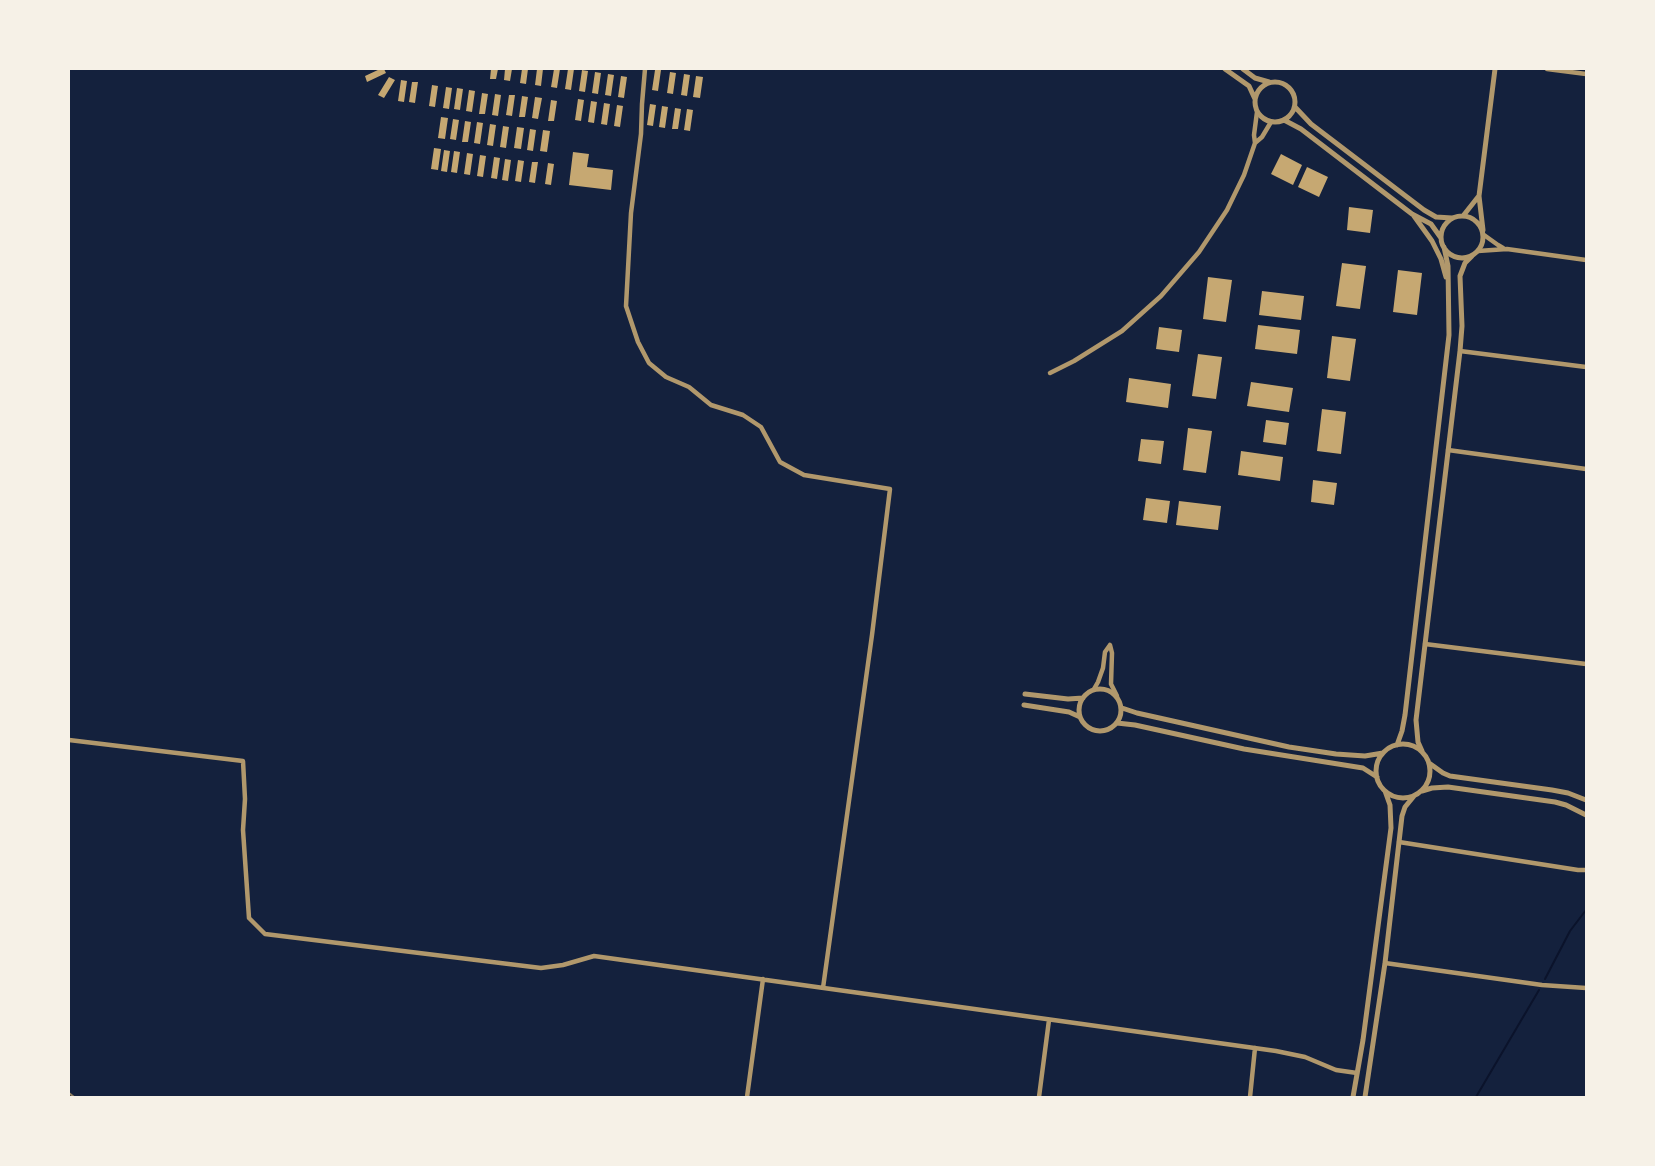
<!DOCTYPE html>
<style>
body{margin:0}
#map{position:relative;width:1655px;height:1166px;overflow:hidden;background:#14213d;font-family:Commissioner,sans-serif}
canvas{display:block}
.frame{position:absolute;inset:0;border:70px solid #f6f1e7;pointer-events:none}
</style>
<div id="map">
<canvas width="1655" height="1166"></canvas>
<div class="frame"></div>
</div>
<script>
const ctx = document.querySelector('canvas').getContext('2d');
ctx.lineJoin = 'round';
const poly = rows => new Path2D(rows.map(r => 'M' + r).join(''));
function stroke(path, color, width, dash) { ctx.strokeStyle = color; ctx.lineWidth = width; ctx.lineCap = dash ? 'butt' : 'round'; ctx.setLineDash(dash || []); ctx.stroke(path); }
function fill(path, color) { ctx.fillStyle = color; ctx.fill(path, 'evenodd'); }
stroke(poly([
 [1545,979,1570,931,1586,910],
 [1476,1097,1539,990]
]), '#0b132b', 2);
fill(poly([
 [380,69,384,69,386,73,367,82,365,76],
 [491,69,498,69,496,79,490,79],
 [505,69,512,69,510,81,504,80],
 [522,69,528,69,526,84,520,83],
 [537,69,543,69,541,86,535,85],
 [554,69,560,69,557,88,551,87],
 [568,69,574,69,571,90,565,89],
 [582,70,588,71,585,92,579,91],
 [655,70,661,70,658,91,652,90],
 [595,72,601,73,598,94,592,93],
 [670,72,676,73,673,94,667,93],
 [608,74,614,75,611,96,605,95],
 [684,74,690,75,687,96,681,95],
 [621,76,627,77,624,98,618,97],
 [696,76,703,77,700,98,693,97],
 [389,77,395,80,384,98,378,95],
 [401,80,407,81,404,102,398,101],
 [412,82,418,82,415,103,409,102],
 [432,85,438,86,435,107,429,106],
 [446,87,452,88,449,109,443,108],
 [457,88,463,89,460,110,454,109],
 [469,90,475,91,472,112,466,111],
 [482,93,488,94,485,114,479,114],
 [495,94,501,95,498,116,492,115],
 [509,95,515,95,512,116,506,115],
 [522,96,528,97,525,117,519,117],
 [535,97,542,98,538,119,532,118],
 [578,99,584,100,581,121,575,120],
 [551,100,557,101,554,121,548,121],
 [591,101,597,102,594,123,588,122],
 [604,103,610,104,607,125,601,124],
 [650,104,656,105,653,126,647,125],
 [617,105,623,106,620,127,614,126],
 [662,106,668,107,665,128,659,127],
 [675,108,681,109,678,129,672,129],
 [687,109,693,110,690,131,684,130],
 [441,117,448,118,445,139,438,138],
 [453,119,459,120,456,140,450,139],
 [465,121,471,122,468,142,462,142],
 [477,122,483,123,480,144,474,143],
 [490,124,496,125,493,146,487,145],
 [503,126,509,127,506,148,500,147],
 [517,127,524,128,521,149,514,148],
 [530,129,536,130,533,151,527,150],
 [543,130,550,131,547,152,540,151],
 [434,148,441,149,438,170,431,169],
 [444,150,450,151,447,172,441,171],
 [454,151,460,152,457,173,451,172],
 [573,152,589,154,587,167,613,170,611,190,569,185],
 [467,153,473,154,470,175,464,174],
 [1281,154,1302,165,1293,185,1271,174],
 [480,155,486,156,483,177,477,176],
 [494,157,500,158,497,179,491,178],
 [505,159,511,160,508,181,502,180],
 [518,160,524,161,521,182,515,181],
 [532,162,538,162,535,183,529,182],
 [548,163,554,164,551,185,545,184],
 [1307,167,1328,177,1319,197,1298,187],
 [1349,207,1373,210,1370,233,1347,230],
 [1342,263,1366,266,1360,309,1336,306],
 [1398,270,1422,273,1417,315,1393,312],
 [1208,277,1232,280,1226,322,1203,319],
 [1262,291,1304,296,1301,320,1259,315],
 [1258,325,1300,330,1297,354,1255,349],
 [1159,327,1182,330,1179,352,1156,349],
 [1332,336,1356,339,1350,381,1327,378],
 [1198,354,1222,357,1216,399,1192,396],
 [1129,378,1171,384,1168,408,1126,402],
 [1251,382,1293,388,1289,412,1247,406],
 [1322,409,1346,412,1341,454,1317,451],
 [1266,420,1289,423,1286,445,1263,442],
 [1188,428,1212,431,1206,473,1183,470],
 [1141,439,1164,441,1161,464,1138,461],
 [1241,451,1283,457,1280,481,1238,475],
 [1313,480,1337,483,1334,505,1311,502],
 [1146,498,1170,501,1167,523,1143,520],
 [1179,501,1221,506,1218,530,1176,525]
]), '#c6a872');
stroke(poly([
 [645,69,642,104,641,134,631,213,626,306,638,342,649,363,666,377,689,387,711,405,743,415,761,427,780,462,804,475,890,489,872,635,823,988],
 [1547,69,1586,74],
 [1255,143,1262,137,1271,122],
 [1484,235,1498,245,1503,248],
 [1478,251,1507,249,1586,260],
 [1460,351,1586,367],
 [1050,373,1074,361,1122,331,1161,296,1199,252,1227,210,1244,175,1255,143,1254,135,1257,112],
 [1448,450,1586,469],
 [1425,644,1586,664],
 [1110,645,1112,653,1111,684,1117,696],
 [1094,689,1098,682,1103,668,1105,652,1110,645],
 [69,740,243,761,245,799,243,830,249,918,265,934,541,968,563,965,594,956,1276,1051,1305,1057,1336,1070,1357,1073],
 [1399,842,1578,870,1586,870],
 [1385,963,1542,985,1586,988],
 [747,1097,763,979],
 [1039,1097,1049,1020],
 [1250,1097,1255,1048]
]), '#b1986c', 4.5);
stroke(poly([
 [1225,69,1249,86,1255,99],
 [1243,69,1255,78,1269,82],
 '1255 102a20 20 0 1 1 40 0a20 20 0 1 1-40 0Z',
 [1295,107,1311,124,1424,210,1436,217,1452,218],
 [1284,120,1301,129,1412,214,1431,224,1441,238],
 '1441 237a21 21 0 1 1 42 0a21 21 0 1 1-42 0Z',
 [1414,216,1432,241,1441,259,1446,277],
 [1463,216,1478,197],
 [1483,230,1479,196,1495,69],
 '1079 710a21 21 0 1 1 42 0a21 21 0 1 1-42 0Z',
 [1025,694,1068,699,1083,698],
 [1024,705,1069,712,1080,717],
 [1122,708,1137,713,1289,747,1336,754,1365,756,1383,753],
 [1117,723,1135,725,1244,749,1363,768,1377,777],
 '1376 771a27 27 0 1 1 54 0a27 27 0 1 1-54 0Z',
 [1397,745,1402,731,1405,715,1449,335,1448,266,1444,247],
 [1422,751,1418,742,1416,720,1460,351,1462,326,1460,276,1465,263,1472,256],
 [1429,763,1443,773,1450,776,1552,790,1568,793,1586,800],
 [1422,791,1432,788,1448,787,1555,802,1566,805,1586,815],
 [1353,1097,1363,1040,1391,828,1390,805,1385,791],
 [1365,1097,1385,963,1402,816,1405,807,1414,796]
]), '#b1986c', 5);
stroke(poly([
 [69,1093,74,1097]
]), '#918062', 2);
</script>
